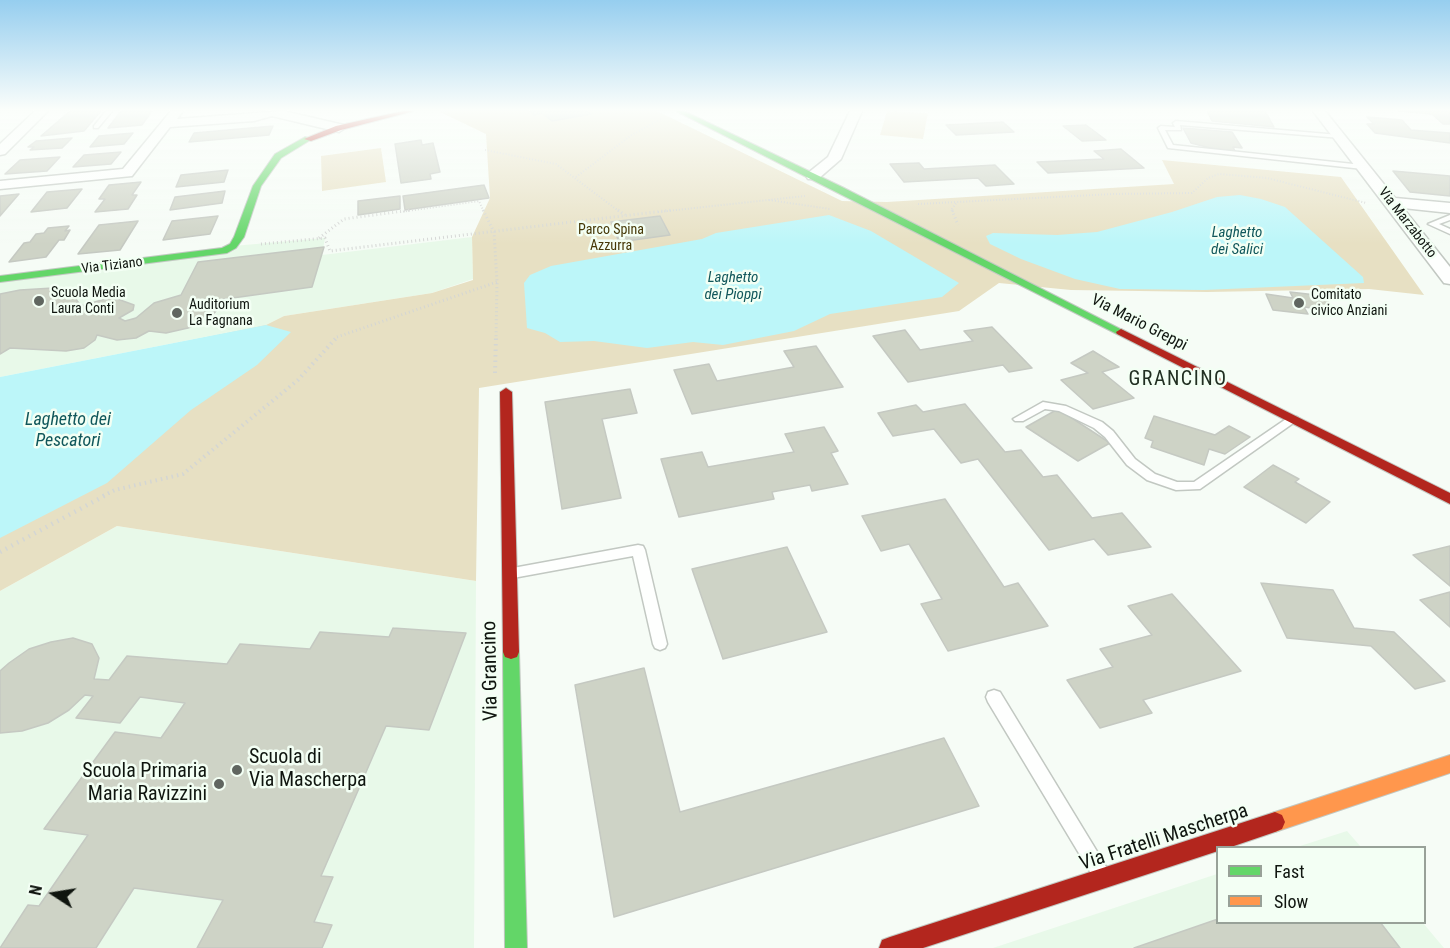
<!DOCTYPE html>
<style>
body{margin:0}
#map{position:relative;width:1450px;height:948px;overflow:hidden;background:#f6fcf6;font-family:"Roboto Condensed",sans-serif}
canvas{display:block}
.legend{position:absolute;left:1216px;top:846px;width:210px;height:78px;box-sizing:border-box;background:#f3fff4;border:2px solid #98a198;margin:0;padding:8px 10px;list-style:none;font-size:18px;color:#0f150f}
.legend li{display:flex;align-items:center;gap:12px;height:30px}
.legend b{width:30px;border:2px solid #98a198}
.north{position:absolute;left:24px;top:864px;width:60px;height:60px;-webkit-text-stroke:4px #f3fff4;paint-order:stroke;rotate:282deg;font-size:16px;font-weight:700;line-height:24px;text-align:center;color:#0f150f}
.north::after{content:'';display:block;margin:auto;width:21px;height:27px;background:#0f150f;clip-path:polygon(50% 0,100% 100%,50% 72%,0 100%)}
</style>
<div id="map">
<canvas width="1450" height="948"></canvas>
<ul class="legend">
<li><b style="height:8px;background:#63d668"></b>Fast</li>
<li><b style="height:8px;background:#ff974d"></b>Slow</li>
</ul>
<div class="north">N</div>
</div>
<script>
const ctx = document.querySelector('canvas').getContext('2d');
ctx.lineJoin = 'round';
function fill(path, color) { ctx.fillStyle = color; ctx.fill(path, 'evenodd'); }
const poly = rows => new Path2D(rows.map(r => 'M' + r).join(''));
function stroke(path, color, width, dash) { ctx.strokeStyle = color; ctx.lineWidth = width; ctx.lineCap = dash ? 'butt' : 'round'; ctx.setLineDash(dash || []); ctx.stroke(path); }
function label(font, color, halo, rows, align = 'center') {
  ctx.font = font + ' "Roboto Condensed",sans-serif'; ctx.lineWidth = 5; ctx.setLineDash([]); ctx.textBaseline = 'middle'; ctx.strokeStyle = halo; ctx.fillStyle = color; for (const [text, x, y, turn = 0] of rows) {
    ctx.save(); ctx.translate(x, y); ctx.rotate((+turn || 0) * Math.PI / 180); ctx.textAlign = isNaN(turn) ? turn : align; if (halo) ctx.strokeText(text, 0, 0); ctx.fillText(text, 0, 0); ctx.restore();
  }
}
fill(poly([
 [472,237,473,279,432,293,284,316,266,325,0,377,0,279,233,246,325,238,322,255],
 [117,526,476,581,474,948,0,948,0,591],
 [1347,831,1361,847,1297,847],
 [1217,874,1218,922,1423,923,1444,948,993,948]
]), '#e8f9e9');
fill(poly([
 [446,111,657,111,842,201,887,202,1174,184,1162,160,1341,177,1424,295,1369,289,1207,292,1071,290,999,283,959,311,479,388,476,581,117,526,0,591,0,379,266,325,284,316,432,293,473,280,472,237,490,198,486,134,440,112],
 [887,111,928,113,923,139,880,135],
 [381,148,386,182,322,191,321,156]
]), '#e7e0c3');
fill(poly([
 [1240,195,1261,199,1285,207,1363,277,1364,283,1204,290,1120,289,1075,279,1021,259,990,244,986,236,993,233,1057,235,1097,232,1172,212,1217,197],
 [829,215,871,231,959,283,942,297,830,314,794,331,723,345,693,342,647,348,594,341,560,342,545,333,527,328,524,283,530,275,551,266,702,239,716,233],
 [266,325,291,332,257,365,191,410,107,483,0,538,0,377]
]), '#bcf6f9');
const building = poly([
 [70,111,101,111,84,131,41,136,70,111],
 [121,111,152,111,142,125,108,128,121,111],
 [530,111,587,111,591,114,552,121,542,113,534,115,530,111],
 [1207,111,1265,111,1274,127,1212,121,1207,111],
 [1397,111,1450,111,1450,124,1443,124,1432,114,1397,111],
 [1367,117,1402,120,1411,130,1450,133,1450,143,1375,133,1367,124,1374,124,1367,117],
 [1003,122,1014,132,956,135,946,125,1003,122],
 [1086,125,1106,140,1082,141,1063,126,1086,125],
 [273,126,269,135,189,142,194,133,273,126],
 [1183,128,1232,132,1242,148,1233,147,1235,151,1214,149,1191,143,1183,128],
 [133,133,124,144,90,147,99,136,133,133],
 [72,138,62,148,30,150,34,147,28,147,36,141,72,138],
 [421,140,422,145,433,143,440,172,430,174,431,179,401,183,395,144,421,140],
 [1121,149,1144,168,1048,173,1037,162,1104,159,1094,151,1121,149],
 [121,152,111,164,73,167,84,155,121,152],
 [60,157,47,171,5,174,20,160,60,157],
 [919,163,924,169,995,165,1014,184,986,186,978,178,904,182,890,164,919,163],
 [228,170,224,182,176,187,181,175,228,170],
 [1393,171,1450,176,1450,196,1410,192,1393,171],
 [141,182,132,195,137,195,128,209,95,212,105,199,99,199,109,185,141,182],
 [484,185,489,198,405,210,403,196,484,185],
 [82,189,67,208,31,212,47,192,82,189],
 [225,191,222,203,170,210,175,197,225,191],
 [19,194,0,216,0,196,19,194],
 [400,196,400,209,358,215,358,201,400,196],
 [218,216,210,234,163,240,172,221,218,216],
 [660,216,670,235,619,242,611,222,660,216],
 [138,221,120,250,78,254,99,225,138,221],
 [69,226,65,231,70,230,64,240,59,240,46,257,9,262,24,243,30,242,36,234,44,233,48,228,69,226],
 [324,247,312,287,218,300,224,302,208,320,188,328,166,333,149,331,136,338,117,340,97,335,95,340,84,348,66,351,10,348,0,354,0,294,20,290,53,288,72,294,81,306,112,297,134,305,133,310,119,318,125,321,136,318,154,303,181,295,198,262,324,247],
 [1290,292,1325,296,1333,311,1304,307,1308,314,1273,310,1266,294,1293,298,1290,292],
 [992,327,1032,368,1009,372,1003,365,908,382,873,336,905,330,920,350,973,341,964,331,992,327],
 [816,346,843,387,692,414,674,370,709,364,717,381,794,367,784,351,816,346],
 [1093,351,1119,367,1102,372,1134,398,1093,409,1061,380,1088,373,1071,363,1093,351],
 [630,389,637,413,602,419,621,498,562,509,545,402,630,389],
 [965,404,1005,452,1021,450,1043,477,1057,475,1092,518,1122,513,1151,547,1108,555,1094,539,1049,550,978,459,961,463,934,429,893,436,878,413,916,405,923,412,965,404],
 [1058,409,1110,443,1078,461,1026,427,1058,409],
 [1154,416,1215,435,1229,426,1250,437,1225,454,1209,449,1204,465,1151,447,1153,441,1145,438,1154,416],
 [824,427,838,451,831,453,848,484,812,491,810,485,772,492,774,499,679,517,661,459,702,452,708,467,794,452,785,434,824,427],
 [1273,465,1299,479,1295,482,1330,502,1306,523,1244,487,1273,465],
 [945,499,1004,587,1018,583,1048,626,948,651,921,604,942,599,909,544,881,551,862,516,945,499],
 [1450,546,1450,586,1413,555,1450,546],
 [787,547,827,632,723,659,692,569,787,547],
 [1261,583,1333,590,1354,628,1394,632,1445,681,1415,689,1371,646,1287,638,1261,583],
 [1450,592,1450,627,1420,600,1450,592],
 [1172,594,1241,671,1143,700,1152,713,1100,728,1067,680,1113,667,1100,649,1152,635,1128,606,1172,594],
 [393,628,466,633,429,730,386,726,321,876,333,877,314,922,332,925,322,948,197,948,223,900,134,888,96,948,0,948,28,905,39,906,88,835,44,829,115,732,161,738,185,703,140,697,120,723,76,718,93,696,85,695,69,710,48,723,22,731,0,733,0,671,9,663,29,649,51,642,73,638,92,644,99,658,94,679,109,680,127,656,227,664,240,644,310,649,320,632,389,637,393,628],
 [644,668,680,812,944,738,979,806,614,917,575,685,644,668],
 [1218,919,1218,922,1380,922,1400,948,1134,948,1218,919]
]);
fill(building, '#ced3c6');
stroke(building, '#c5c9c2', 1.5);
const lane = poly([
 [106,111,112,111,98,128,94,128,94,126,106,111],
 [1176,121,1339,135,1342,137,1341,138,1180,125,1181,130,1165,130,1173,145,1363,165,1367,167,1363,169,1168,148,1158,128,1161,126,1175,127,1173,123,1176,121],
 [1450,215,1450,220,1439,224,1450,229,1450,234,1428,224,1450,215],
 [1043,402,1066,406,1102,422,1113,431,1135,459,1155,474,1177,482,1194,482,1289,417,1297,417,1299,419,1200,489,1176,490,1147,480,1127,465,1105,437,1094,428,1059,411,1045,409,1023,421,1015,421,1013,419,1043,402],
 [638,545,643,546,645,550,667,644,665,648,660,650,655,648,653,644,633,556,513,578,508,577,506,573,508,569,513,568,638,545],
 [994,690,1000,692,1104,863,1107,869,1104,875,1098,878,1092,875,988,702,986,697,988,692,994,690]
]);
const street = poly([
 [35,111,48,111,5,154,0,155,0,144,35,111],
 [171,111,183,111,177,119,283,111,344,125,345,128,339,132,272,116,254,121,170,127,132,176,0,189,0,181,123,169,171,111],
 [850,111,862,111,841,159,818,179,808,179,806,176,808,173,828,157,850,111],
 [1313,111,1325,111,1395,198,1450,203,1450,213,1403,208,1450,267,1450,284,1444,283,1313,111]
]);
const fast = poly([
 [676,111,684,111,842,187,1126,332,1125,334,1117,334,676,111],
 [305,137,312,139,281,158,261,186,244,237,236,248,227,253,0,282,0,276,222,248,230,244,234,237,253,186,275,154,305,137],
 [511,645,517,647,519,652,527,948,505,948,503,652,505,647,511,645]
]);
const slow = poly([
 [1450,755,1450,773,1275,832,1268,829,1265,822,1268,815,1275,812,1450,755]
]);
const jam = poly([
 [403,111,414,111,341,130,311,141,304,139,336,126,403,111],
 [1121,329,1450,493,1450,504,1117,334,1116,332,1121,329],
 [506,388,512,392,519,652,517,657,511,659,505,657,503,652,500,392,506,388],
 [1275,812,1282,815,1285,822,1282,829,1275,832,1228,848,1218,848,1218,851,923,948,879,948,882,940,890,937,1275,812]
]);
stroke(lane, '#c2c8c2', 3);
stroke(street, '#c2c8c2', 3);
stroke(fast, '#c2c8c2', 2);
stroke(slow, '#c2c8c2', 2);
stroke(jam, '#c2c8c2', 2);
stroke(poly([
 [485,150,556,164,620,212],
 [576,177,630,136,661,119],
 [769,200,830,209],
 [918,204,957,202],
 [400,212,479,201,484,212],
 [658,212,805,196],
 [953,212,952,209,957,202,1113,194,1192,193,1208,178,1219,174,1267,178,1366,203]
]), '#d4d6d4', 2, [1, 2]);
stroke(poly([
 [483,210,494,232,497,282,496,337],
 [618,210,625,215],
 [952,210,958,225],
 [319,238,344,219,411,210],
 [261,244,325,238,330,251,672,210],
 [337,337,497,282]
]), '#d4d6d4', 3, [1, 3]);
stroke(poly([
 [495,373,496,336],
 [103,496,115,490,183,474,298,380,338,336]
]), '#d4d6d4', 4, [1.5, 4]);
stroke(poly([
 [0,552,106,495]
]), '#d4d6d4', 4.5, [1.5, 5]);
fill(lane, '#fefffe');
fill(street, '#fefffe');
fill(fast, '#63d668');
fill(slow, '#ff974d');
fill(jam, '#b3261e');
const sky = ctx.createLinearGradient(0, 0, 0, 244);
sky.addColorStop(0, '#96ceef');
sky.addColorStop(0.45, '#fbfefb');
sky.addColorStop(1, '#fbfefb00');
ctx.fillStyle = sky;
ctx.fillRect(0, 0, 1450, 244);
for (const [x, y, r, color] of [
 [39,301,6,"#606660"],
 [1299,303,6,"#606660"],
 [177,313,6,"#606660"],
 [237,770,6,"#606660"],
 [219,784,6,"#606660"]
]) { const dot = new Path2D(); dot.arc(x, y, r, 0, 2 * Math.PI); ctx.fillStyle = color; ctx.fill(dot); stroke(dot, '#f3fff4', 2); }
label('14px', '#0f150f', '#f3fff4', [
 ["Via Marzabotto",1407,223,52],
 ["Via Tiziano",112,266,-7]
]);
label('14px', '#463807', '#f3fff4', [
 ["Parco Spina",611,230],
 ["Azzurra",611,246]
]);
label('14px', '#0f150f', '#f3fff4', [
 ["Scuola Media",51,293],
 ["Laura Conti",51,309],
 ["Comitato",1311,295],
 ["civico Anziani",1311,311],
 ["Auditorium",189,305],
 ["La Fagnana",189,321]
], 'left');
label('italic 15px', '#10575b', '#f3fff4', [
 ["Laghetto",1237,233],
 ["dei Salici",1237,250],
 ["Laghetto",733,278],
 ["dei Pioppi",733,295]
]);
label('16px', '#0f150f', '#f3fff4', [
 ["Via Mario Greppi",1139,323,27]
]);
label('italic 18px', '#10575b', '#f3fff4', [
 ["Laghetto dei",68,420],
 ["Pescatori",68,441]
]);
ctx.letterSpacing = '1.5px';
label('20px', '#212f22', '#f3fff4', [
 ["GRANCINO",1178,380]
]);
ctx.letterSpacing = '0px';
label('20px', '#0f150f', '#f3fff4', [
 ["Via Grancino",491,671,-91],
 ["Via Fratelli Mascherpa",1164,838,-18]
]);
label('20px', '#0f150f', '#f3fff4', [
 ["Scuola di",249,758],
 ["Via Mascherpa",249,781],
 ["Scuola Primaria",207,772,"right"],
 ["Maria Ravizzini",207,795,"right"]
], 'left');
</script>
